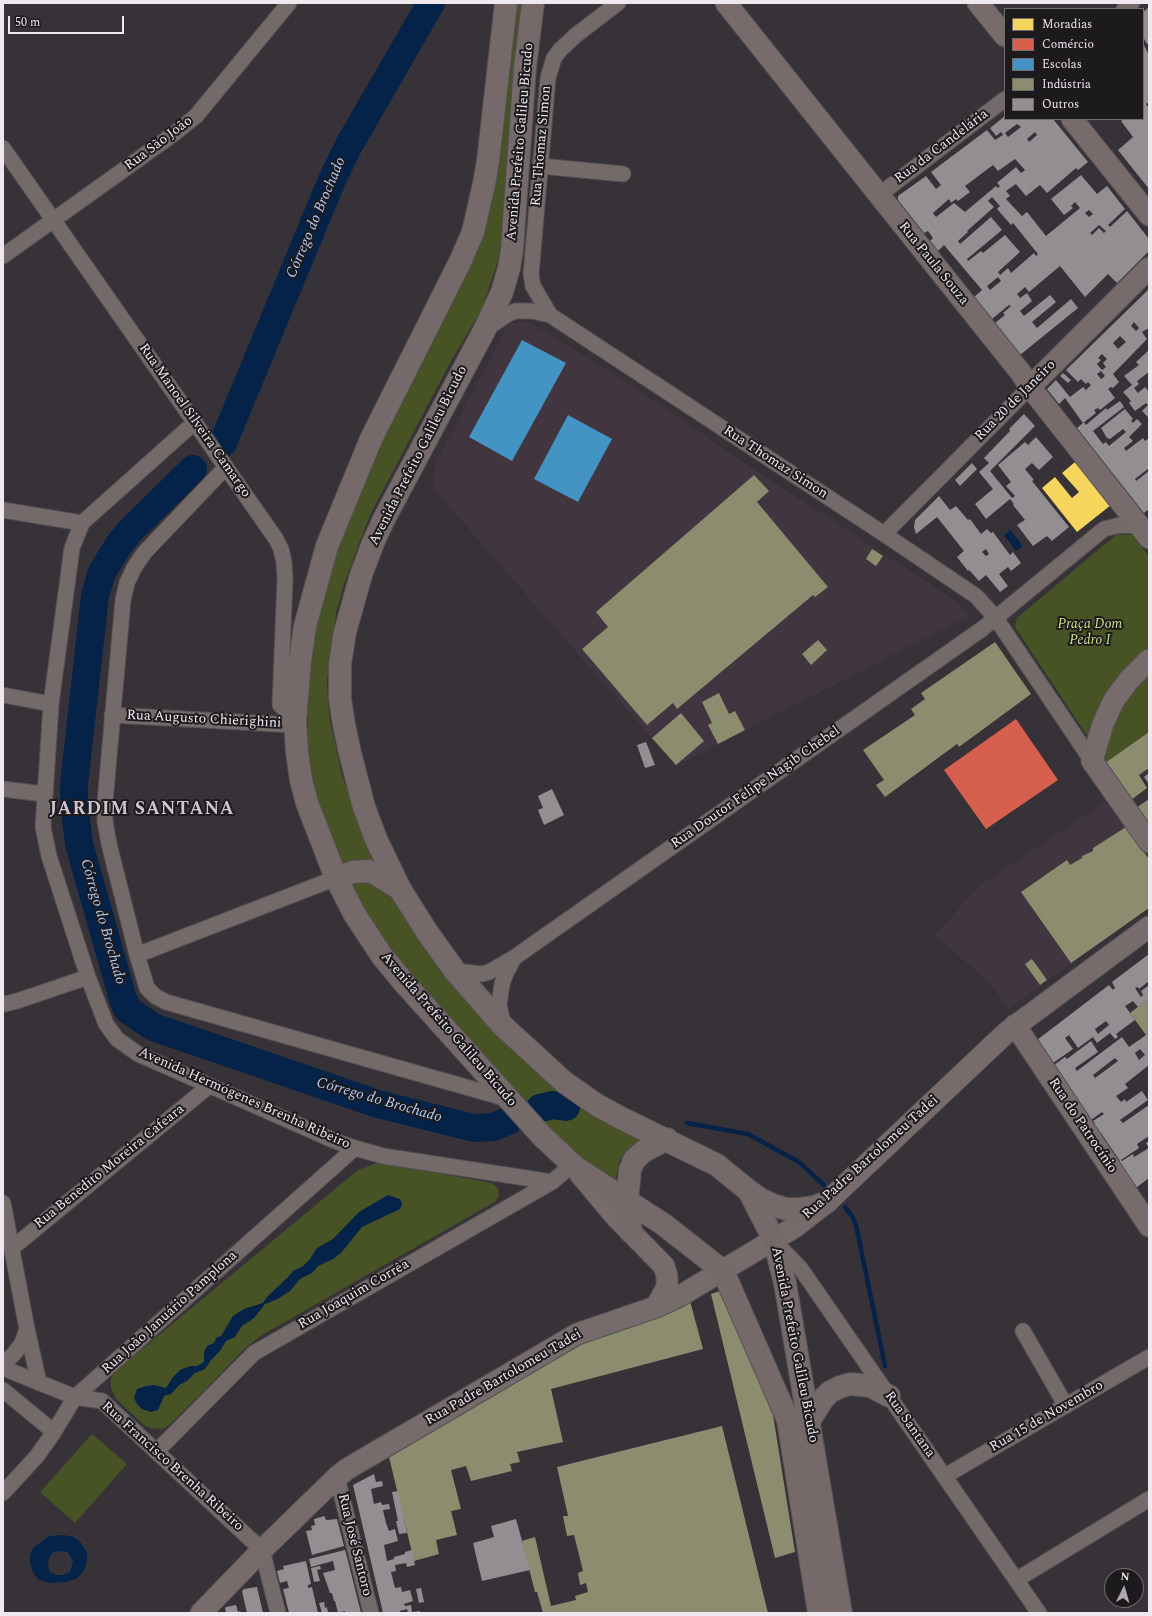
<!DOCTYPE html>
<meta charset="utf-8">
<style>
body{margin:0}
#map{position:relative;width:1152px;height:1616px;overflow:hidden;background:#373237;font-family:Spectral,serif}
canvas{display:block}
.frame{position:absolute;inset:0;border:4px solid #efe9ef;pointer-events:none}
.legend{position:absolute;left:1004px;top:8px;width:140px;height:112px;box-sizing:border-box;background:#1d1a1d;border:1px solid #716d71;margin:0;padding:5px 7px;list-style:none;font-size:12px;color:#efe9ef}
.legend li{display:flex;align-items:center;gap:8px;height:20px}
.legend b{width:20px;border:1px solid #716d71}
.north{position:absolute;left:1104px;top:1568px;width:40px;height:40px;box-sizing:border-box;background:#1d1a1d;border:1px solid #716d71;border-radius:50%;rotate:5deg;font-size:11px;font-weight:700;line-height:16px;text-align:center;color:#efe9ef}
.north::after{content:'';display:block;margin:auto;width:14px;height:18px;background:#afa9af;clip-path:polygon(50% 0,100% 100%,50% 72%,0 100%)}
.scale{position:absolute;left:8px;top:16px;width:116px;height:18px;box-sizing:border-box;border:2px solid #efe9ef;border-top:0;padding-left:5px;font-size:12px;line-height:14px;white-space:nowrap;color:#efe9ef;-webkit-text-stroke:3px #1d1a1d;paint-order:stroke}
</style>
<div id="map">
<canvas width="1152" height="1616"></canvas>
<div class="frame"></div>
<ul class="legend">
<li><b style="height:11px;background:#f6d55c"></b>Moradias</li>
<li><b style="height:11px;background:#d6604d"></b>Comércio</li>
<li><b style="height:11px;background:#4393c3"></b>Escolas</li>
<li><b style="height:11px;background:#8c8c6e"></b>Indústria</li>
<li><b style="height:11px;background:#928e92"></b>Outros</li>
</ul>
<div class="north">N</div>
<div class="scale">50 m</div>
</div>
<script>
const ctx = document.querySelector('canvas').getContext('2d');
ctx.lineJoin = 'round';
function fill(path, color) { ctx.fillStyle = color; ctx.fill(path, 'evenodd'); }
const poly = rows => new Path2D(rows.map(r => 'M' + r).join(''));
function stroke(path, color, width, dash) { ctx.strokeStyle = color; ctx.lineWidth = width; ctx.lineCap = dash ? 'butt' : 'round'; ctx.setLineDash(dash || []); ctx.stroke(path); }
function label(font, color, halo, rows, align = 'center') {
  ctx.font = font + ' Spectral,serif'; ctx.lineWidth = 4; ctx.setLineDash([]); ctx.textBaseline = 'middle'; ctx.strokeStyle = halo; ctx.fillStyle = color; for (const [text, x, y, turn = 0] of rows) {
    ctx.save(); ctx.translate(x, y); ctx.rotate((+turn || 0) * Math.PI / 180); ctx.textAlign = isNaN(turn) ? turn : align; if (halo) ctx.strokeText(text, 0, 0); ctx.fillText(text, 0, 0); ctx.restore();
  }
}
fill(poly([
 [522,321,531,323,625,381,752,468,956,601,969,616,676,766,433,488,433,480,436,463,506,328,513,323],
 [1107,801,1149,859,1149,908,1008,1009,991,984,935,935,978,887]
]), '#413540');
fill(poly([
 [513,3,521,3,514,68,505,212,498,260,482,309,451,361,370,515,360,541,343,587,336,613,327,681,328,701,330,723,337,750,341,772,358,817,534,1068,547,1082,563,1095,614,1127,642,1141,634,1144,624,1153,619,1162,615,1184,579,1160,403,974,353,895,315,793,309,765,307,712,315,625,336,541,359,488,478,243,489,211,494,184],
 [1117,534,1132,535,1149,556,1149,732,1105,763,1015,627,1017,618],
 [377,1163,391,1164,491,1183,498,1188,499,1196,496,1201,491,1204,262,1335,242,1351,206,1389,169,1425,163,1429,150,1428,144,1425,117,1400,111,1388,111,1379,115,1372,124,1364,358,1170],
 [92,1434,127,1464,75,1523,40,1492]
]), '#475225');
fill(poly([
 [1010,530,1023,546,1016,551,1004,535],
 [388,1195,400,1199,402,1204,400,1209,362,1227,341,1253,333,1259,318,1266,312,1273,300,1279,290,1291,278,1299,265,1304,254,1318,242,1326,235,1337,226,1341,220,1351,211,1360,205,1369,195,1373,187,1381,179,1385,171,1394,164,1396,158,1410,151,1412,142,1409,137,1404,134,1398,137,1389,146,1386,154,1385,166,1388,173,1377,180,1370,190,1366,197,1366,204,1362,204,1352,207,1346,214,1343,216,1338,221,1336,233,1316,244,1309,263,1303,267,1297,288,1277,293,1271,303,1266,310,1259,317,1248,333,1239,359,1212],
 [63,1535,74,1537,81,1543,87,1552,87,1563,83,1572,76,1579,66,1582,50,1583,39,1580,33,1573,30,1562,30,1555,34,1547,50,1536],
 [58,1551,68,1552,73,1561,70,1572,63,1575,57,1575,50,1572,48,1566,49,1559,52,1553]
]), '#052249');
fill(poly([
 [1075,462,1111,505,1077,532,1042,488,1055,477,1072,498,1079,492,1062,473]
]), '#f6d55c');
fill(poly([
 [1016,719,1058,780,986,829,944,770]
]), '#d6604d');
fill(poly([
 [522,340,566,363,512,461,469,437],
 [568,415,612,439,578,502,534,479]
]), '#4393c3');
fill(poly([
 [754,475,769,491,757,502,828,587,815,597,813,595,677,709,673,703,647,725,582,649,608,627,596,612],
 [872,549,883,556,876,566,866,559],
 [818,640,827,650,811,665,802,654],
 [995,642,1031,694,959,747,957,744,885,797,876,785,884,780,863,750,915,715,911,709,925,699,921,693],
 [719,693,729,714,735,711,745,730,718,744,708,725,712,723,702,702],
 [681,713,704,741,676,765,652,738],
 [1149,732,1149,768,1139,775,1147,788,1131,800,1105,763],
 [1149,799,1149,826,1136,808],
 [1126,827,1149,859,1149,908,1071,963,1021,892,1067,860,1070,865,1082,858,1082,856,1093,851,1093,848],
 [1032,959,1047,980,1040,985,1025,964],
 [1149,998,1149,1033,1146,1035,1130,1013],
 [720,1291,723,1293,773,1415,795,1552,775,1558,711,1294],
 [690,1301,703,1349,551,1389,563,1442,517,1452,520,1462,510,1464,512,1471,471,1481,466,1466,451,1470,461,1509,451,1511,457,1535,436,1540,439,1554,414,1561,389,1457,505,1389,583,1340],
 [722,1426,768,1613,543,1613,537,1592,535,1592,522,1541,535,1537,551,1606,576,1600,575,1596,588,1592,586,1583,580,1585,578,1573,583,1571,574,1535,567,1536,563,1516,568,1516,557,1467]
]), '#8c8c6e');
stroke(poly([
 [687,1123,748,1134,799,1162,824,1185],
 [845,1207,852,1216,856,1225,885,1366]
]), '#052249', 4.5);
stroke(poly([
 [223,443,332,180,349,145,431,3],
 [193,469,130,531,120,543,102,572,95,595,74,784,74,803,79,844,123,999,127,1009,150,1025,156,1028,378,1104,474,1128,493,1127,508,1121],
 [540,1108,553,1105,566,1107]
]), '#052249', 28);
fill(poly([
 [1149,7,1149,43,1147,44,1143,37,1143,12],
 [1143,43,1149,55,1149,102,1146,104,1149,108,1149,189,1118,150,1133,137,1121,121,1124,119,1143,119],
 [1005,116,1005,119,1053,119,1088,162,1078,170,1076,168,1047,193,1040,185,1026,196,1016,184,1006,191,1010,196,1006,199,1022,216,1027,212,1046,236,1080,208,1075,202,1071,206,1073,208,1064,215,1051,199,1081,175,1097,194,1107,186,1125,209,1108,225,1110,227,1127,211,1149,239,1149,251,1117,283,1108,274,1085,297,1060,266,1029,292,1025,287,1017,294,1020,298,1027,293,1032,301,1020,311,1024,316,1050,295,1056,302,1032,322,1037,328,1071,299,1078,308,1020,355,995,323,1005,315,1003,313,1011,306,1009,305,992,319,974,297,982,290,944,245,938,251,930,241,933,238,928,231,924,233,898,200,898,196,926,176,936,189,941,185,931,172,987,130,995,140,1003,135,1001,132,996,136,990,128],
 [1017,124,1021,127,1008,137,1005,133],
 [1035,132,1037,135,1029,142,1027,139],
 [1015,159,1025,170,1021,173,1016,167,997,183,1000,186,998,188,996,186,965,212,954,203,936,217,933,213,949,199,951,203,956,199,958,201,970,192,965,186,993,165,998,171],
 [992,197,1000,206,997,209,1011,225,1013,223,1038,254,1036,256,1034,253,1011,273,1008,268,1000,275,998,272,1020,252,1005,235,983,253,981,251,968,261,967,259,1002,230,991,217,960,244,958,241,968,232,967,231,994,207,988,201],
 [1089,210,1093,214,1089,217,1085,213],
 [1099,225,1106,231,1104,233,1099,228,1092,235,1090,233],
 [998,277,1001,281,990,290,987,286],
 [1149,289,1149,328,1142,332,1147,339,1113,374,1119,382,1113,388,1111,387,1108,389,1115,398,1100,410,1098,408,1094,410,1096,413,1083,423,1065,398,1059,404,1047,389,1056,380,1070,397,1083,387,1086,390,1091,385,1088,382,1086,384,1081,379,1078,382,1066,370],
 [1134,322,1139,328,1136,331,1131,326],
 [1120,336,1126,342,1118,349,1113,343],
 [1102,354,1107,359,1103,363,1106,367,1102,370,1097,364,1101,360,1098,358],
 [1101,371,1105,376,1101,379,1097,374],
 [1149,350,1149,372,1137,381,1139,384,1134,388,1138,393,1145,387,1149,392,1149,418,1142,411,1148,405,1146,403,1135,411,1129,403,1131,401,1123,392,1132,385,1124,376,1139,365,1136,362],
 [1063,373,1071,380,1068,383,1060,376],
 [1120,401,1124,407,1093,431,1103,444,1106,442,1109,446,1126,432,1123,429,1110,439,1107,438,1101,428,1125,409,1133,419,1131,421,1133,423,1137,419,1142,424,1129,437,1133,441,1124,448,1126,451,1143,438,1145,441,1149,438,1149,468,1135,479,1136,481,1149,471,1149,509,1144,513,1077,428,1084,422,1086,425,1106,408,1107,410],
 [1024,414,1035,426,990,471,1012,498,1015,496,1006,486,1011,482,998,465,1025,442,1028,445,1036,437,1053,457,1039,470,1032,463,1025,469,1034,480,1032,481,1069,527,1052,541,1047,536,1033,546,1017,525,1025,520,1013,505,1014,504,1010,499,986,519,975,504,993,489,979,472,989,463,984,458,1010,431,1009,429],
 [972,463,977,469,960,486,955,480],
 [939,496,950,510,956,506,968,520,970,519,981,534,987,529,991,533,993,532,1010,555,1013,552,1021,563,1011,571,1008,567,999,574,1008,586,1000,592,986,575,979,581,969,570,968,571,957,557,964,551,937,517,916,534,914,527,915,520],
 [986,549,989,554,986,556,982,552],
 [646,742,655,765,645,768,637,745],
 [1149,773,1149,784,1144,777],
 [552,789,564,815,544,825,538,810,543,808,538,796],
 [1149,954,1149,981,1139,989,1138,987,1135,988,1141,997,1143,995,1141,991,1149,985,1149,998,1138,1007,1133,1001,1125,1006,1135,1020,1116,1034,1118,1037,1115,1039,1110,1033,1097,1043,1093,1037,1078,1048,1069,1035,1065,1038,1073,1049,1053,1063,1037,1040,1109,985,1113,990,1115,988,1112,982],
 [1106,1021,1109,1025,1098,1034,1095,1029],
 [1149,1033,1149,1065,1125,1084,1128,1088,1116,1096,1121,1102,1125,1099,1126,1102,1142,1091,1148,1100,1120,1120,1123,1123,1149,1105,1149,1136,1137,1144,1139,1148,1121,1160,1122,1161,1133,1154,1134,1157,1149,1148,1146,1143,1149,1141,1149,1178,1133,1190,1116,1163,1120,1161,1101,1133,1097,1136,1090,1126,1095,1123,1093,1121,1104,1114,1102,1112,1088,1122,1050,1068,1065,1057,1067,1059,1091,1041,1098,1052,1075,1068,1077,1071,1122,1037,1129,1047],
 [1140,1049,1145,1055,1139,1060,1135,1053],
 [1115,1058,1118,1061,1095,1078,1093,1075],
 [374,1474,376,1482,382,1481,383,1486,371,1489,374,1504,381,1502,382,1505,389,1504,390,1509,383,1510,386,1523,389,1531,395,1529,398,1541,384,1545,387,1561,394,1559,394,1557,405,1554,405,1552,412,1550,415,1565,407,1567,406,1563,395,1565,396,1571,391,1572,395,1588,401,1587,402,1592,410,1590,413,1601,404,1604,405,1606,411,1605,412,1612,420,1611,420,1613,408,1613,407,1609,400,1611,400,1613,383,1613,353,1485],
 [398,1491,407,1533,399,1534,396,1521,398,1521,392,1492],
 [325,1516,325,1519,327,1520,337,1519,344,1546,312,1555,306,1531,312,1530,311,1526,315,1525,314,1519],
 [516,1519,530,1570,482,1581,473,1543,494,1537,491,1526],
 [345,1550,347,1557,361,1613,345,1613,345,1611,338,1613,335,1601,334,1601,332,1593,330,1593,323,1573,335,1570,333,1561,311,1567,309,1559],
 [306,1561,311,1584,308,1585,308,1588,312,1587,318,1613,289,1613,283,1589,289,1588,287,1581,280,1583,277,1571,284,1569,283,1566],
 [320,1566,321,1569,317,1570,320,1581,314,1582,311,1568],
 [257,1587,263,1613,247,1613,242,1591,244,1589],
 [421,1588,424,1602,419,1603,416,1589],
 [324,1602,325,1608,327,1607,328,1613,322,1613,319,1603],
 [236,1605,238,1612,240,1611,241,1613,226,1613,225,1608,226,1607]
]), '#928e92');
const street = poly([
 [1124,9,1132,3],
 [3,148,276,539,281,549,284,562,285,579,280,705,295,720],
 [540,166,623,174],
 [879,195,1005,99],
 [3,256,175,133,196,116,289,3],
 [550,315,533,286,531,274,548,78,554,58,560,50,576,35,618,3],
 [486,329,508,314,516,311,532,311,550,315,884,534,976,596,995,617,1092,761],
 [195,422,82,523,72,548,51,704,43,827,49,856,88,977,106,1024,117,1039,138,1054,335,1141,355,1148,383,1156,552,1182],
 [226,467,144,553,134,568,127,583,123,600,105,802,105,821,109,844,137,955,147,988,155,996,166,1002,508,1099],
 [3,510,82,523],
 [884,534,1030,387],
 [3,695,51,704],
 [112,715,295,725],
 [3,789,44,794],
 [137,955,336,878],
 [455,971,482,974,489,972,515,957,982,629,1104,529,1120,525,1139,526],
 [3,1003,5,1004,17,1001,88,977],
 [503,1025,499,1004,502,984,506,973,514,958],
 [3,1203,27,1329,39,1383],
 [776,1243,801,1269,1039,1613],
 [11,1249,209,1086],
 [1023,1331,1066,1406],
 [3,1364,14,1354,22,1343,27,1329],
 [3,1368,75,1397,102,1401,262,1550,278,1613],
 [3,1390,54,1432],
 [156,1452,254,1353,552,1182,572,1165],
 [945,1476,1149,1357],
 [337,1477,371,1613],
 [3,1493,37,1456,54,1432,75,1397,355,1148],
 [1016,1580,1149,1499]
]);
const secondary = poly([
 [726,3,1021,373,1030,387,1149,538],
 [978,3,1005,36],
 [1072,119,1149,215],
 [1030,387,1149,268],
 [1149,660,1129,680,1114,700,1103,724,1092,761,1149,842],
 [1015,1025,1149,1226],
 [580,1174,617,1218,664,1266,667,1276,667,1287,656,1307],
 [201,1613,262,1550,337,1477,347,1469,577,1334,656,1307,680,1296,795,1227,827,1202,1007,1032,1149,927]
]);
const primary = poly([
 [506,3,488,161,484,184,473,232,460,262,371,439,327,546,305,626,300,662,295,720,297,752,301,780,307,803,336,878,355,915,382,956,406,985,542,1136,575,1167,663,1224,723,1271,788,1420,819,1613],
 [533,3,525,68,512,250,509,268,502,292,485,329,384,519,373,543,361,575,345,632,340,664,340,699,344,725,350,753,364,807,376,839,400,889,427,932,455,971,503,1026,564,1082,597,1105,621,1118,717,1165,749,1191,774,1240,785,1283,841,1613],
 [336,878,353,872,369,871,376,874,400,889],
 [749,1191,760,1199,773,1205,786,1209,800,1209,814,1207,827,1202],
 [631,1232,627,1200,630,1170,634,1160,644,1151,667,1139],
 [809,1421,823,1399,830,1392,840,1387,850,1384,870,1386,889,1396]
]);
stroke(street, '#545054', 17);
stroke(secondary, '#545054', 23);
stroke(primary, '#545054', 24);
stroke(street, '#736a69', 15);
stroke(secondary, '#776c6b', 21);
stroke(primary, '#75696a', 22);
label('14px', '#efe9ef', '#1d1a1d', [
 ["Avenida Prefeito Galileu Bicudo",521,142,-85],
 ["Rua São João",159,144,-37],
 ["Rua Thomaz Simon",542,146,-85],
 ["Rua da Candelária",942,147,-37],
 ["Rua Paula Souza",933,264,51],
 ["Rua 20 de Janeiro",1016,401,-45],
 ["Rua Manoel Silveira Camargo",194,421,55],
 ["Avenida Prefeito Galileu Bicudo",419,456,-63],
 ["Rua Thomaz Simon",775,463,33],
 ["Rua Augusto Chierighini",204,720,3],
 ["Rua Doutor Felipe Nagib Chebel",756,788,-35],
 ["Avenida Prefeito Galileu Bicudo",448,1030,49],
 ["Avenida Hermógenes Brenha Ribeiro",244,1099,24],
 ["Rua do Patrocínio",1082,1126,56],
 ["Rua Padre Bartolomeu Tadei",871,1158,-42],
 ["Rua Benedito Moreira Cafeara",110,1167,-39],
 ["Rua Joaquim Corrêa",354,1295,-30],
 ["Rua João Januário Pamplona",170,1313,-42],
 ["Avenida Prefeito Galileu Bicudo",794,1345,79],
 ["Rua Padre Bartolomeu Tadei",504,1378,-30],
 ["Rua 15 de Novembro",1047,1417,-30],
 ["Rua Santana",909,1425,55],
 ["Rua Francisco Brenha Ribeiro",172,1467,42],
 ["Rua José Santoro",354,1545,76]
]);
label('italic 14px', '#c8e087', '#1d1a1d', [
 ["Praça Dom",1090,625],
 ["Pedro I",1090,641]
]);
label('italic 15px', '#aecefa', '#1d1a1d', [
 ["Córrego do Brochado",317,218,-67],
 ["Córrego do Brochado",102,922,74],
 ["Córrego do Brochado",379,1101,16]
]);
ctx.letterSpacing = '1px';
label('bold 18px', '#d0c5cf', '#1d1a1d', [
 ["JARDIM SANTANA",142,810]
]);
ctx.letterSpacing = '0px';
</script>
